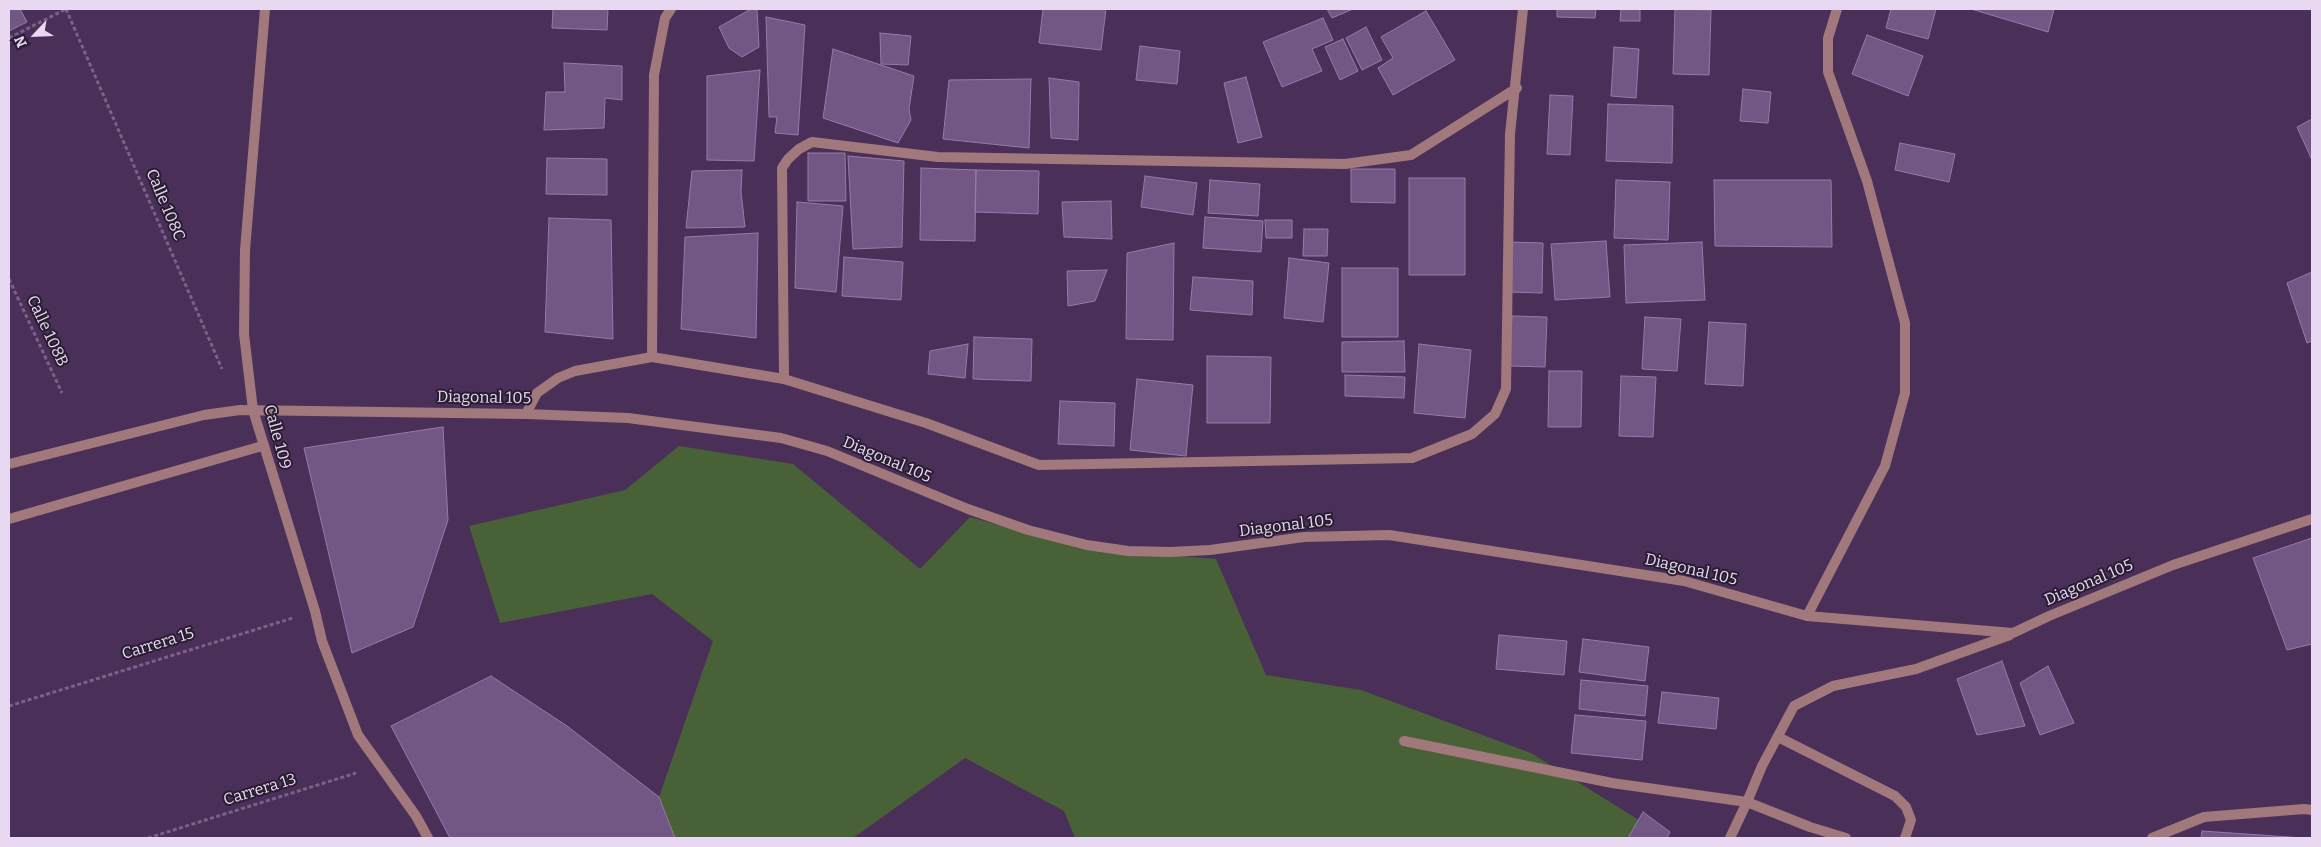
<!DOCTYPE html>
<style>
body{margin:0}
#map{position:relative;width:2321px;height:847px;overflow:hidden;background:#4a2f59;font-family:Bitter,serif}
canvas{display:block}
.frame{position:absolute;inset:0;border:10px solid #e8d8f2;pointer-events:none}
.north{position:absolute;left:10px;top:10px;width:50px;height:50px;-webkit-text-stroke:4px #291d31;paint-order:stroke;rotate:245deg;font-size:14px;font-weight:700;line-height:20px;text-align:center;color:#e8d8f2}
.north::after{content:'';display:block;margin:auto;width:18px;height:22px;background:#e8d8f2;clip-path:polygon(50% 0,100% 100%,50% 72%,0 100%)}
</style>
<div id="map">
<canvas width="2321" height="847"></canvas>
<div class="frame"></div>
<div class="north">N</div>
</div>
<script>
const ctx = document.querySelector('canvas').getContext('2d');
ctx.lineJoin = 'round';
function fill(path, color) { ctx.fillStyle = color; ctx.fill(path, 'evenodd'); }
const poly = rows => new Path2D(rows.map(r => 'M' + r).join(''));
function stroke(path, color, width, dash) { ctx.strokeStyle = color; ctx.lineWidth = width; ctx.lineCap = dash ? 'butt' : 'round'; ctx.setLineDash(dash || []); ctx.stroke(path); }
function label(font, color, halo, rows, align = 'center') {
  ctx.font = font + ' Bitter,serif'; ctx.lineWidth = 4; ctx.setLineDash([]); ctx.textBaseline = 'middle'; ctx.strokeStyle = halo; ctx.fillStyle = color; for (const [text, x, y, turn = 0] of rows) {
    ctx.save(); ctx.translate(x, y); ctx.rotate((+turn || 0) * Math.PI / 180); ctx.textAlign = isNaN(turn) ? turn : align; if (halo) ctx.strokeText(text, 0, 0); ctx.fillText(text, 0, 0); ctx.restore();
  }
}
fill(poly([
 [679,446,793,464,920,569,970,517,1079,548,1216,559,1266,675,1361,690,1531,753,1668,838,1075,838,1064,811,965,758,853,838,675,838,659,797,713,641,652,594,500,623,469,526,625,490]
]), '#496136');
const building = poly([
 [9,9,20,9,27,22,9,31,9,9],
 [553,9,608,9,607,30,552,28,553,9],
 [751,9,757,9,759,47,742,57,729,48,719,27,751,9],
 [1043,9,1106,9,1101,50,1039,43,1043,9],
 [1327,9,1353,9,1332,18,1327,9],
 [1557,9,1596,9,1595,18,1557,17,1557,9],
 [1621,9,1640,9,1640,21,1620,21,1621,9],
 [1675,9,1711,10,1709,75,1673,74,1675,9],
 [1891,9,1936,9,1928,39,1886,28,1891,9],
 [1971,9,2054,9,2048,32,1971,9],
 [1426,11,1455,60,1393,95,1378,68,1393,58,1381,37,1426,11],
 [766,17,805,25,798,135,775,133,777,117,769,117,766,17],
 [1323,18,1333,40,1312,49,1322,71,1282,87,1263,42,1323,18],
 [1366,27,1382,60,1362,70,1346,38,1366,27],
 [880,33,911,36,908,65,881,64,880,33],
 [1867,35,1923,56,1908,96,1852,74,1867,35],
 [1343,39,1358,71,1340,80,1325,47,1343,39],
 [1140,46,1180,51,1177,84,1136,80,1140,46],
 [1614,47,1639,49,1636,98,1611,96,1614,47],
 [833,49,914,76,909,109,911,120,898,143,823,118,833,49],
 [564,63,622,66,622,100,605,98,604,128,544,130,546,92,565,92,564,63],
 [760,70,754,161,707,160,707,76,760,70],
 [1246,77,1262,137,1238,143,1224,83,1246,77],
 [1049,78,1079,82,1078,140,1051,138,1049,78],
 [1031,79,1029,148,943,139,949,80,1031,79],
 [1743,89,1771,92,1768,123,1740,121,1743,89],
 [1550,95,1573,96,1570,155,1547,154,1550,95],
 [1608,104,1673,106,1672,163,1606,161,1608,104],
 [2312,119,2312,160,2297,127,2312,119],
 [1900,143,1955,154,1949,182,1895,170,1900,143],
 [808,153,845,153,846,201,808,201,808,153],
 [848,156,904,161,902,247,853,249,848,156],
 [547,158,607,159,607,195,546,194,547,158],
 [921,168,976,170,975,241,920,240,921,168],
 [1351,169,1395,169,1395,203,1351,202,1351,169],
 [742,170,741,192,745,227,686,228,692,171,742,170],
 [976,170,1039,171,1038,214,975,212,976,170],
 [1145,176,1197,183,1193,215,1141,207,1145,176],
 [1409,178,1465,178,1465,275,1409,275,1409,178],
 [1210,180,1260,184,1258,216,1208,213,1210,180],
 [1616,180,1670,182,1668,240,1614,238,1616,180],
 [1714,180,1831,180,1832,247,1715,246,1714,180],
 [1111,201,1112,239,1064,237,1062,202,1111,201],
 [797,202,843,206,836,292,795,288,797,202],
 [1205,217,1263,221,1261,252,1203,248,1205,217],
 [549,218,611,220,613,339,545,332,549,218],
 [1265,220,1292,220,1292,238,1266,238,1265,220],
 [1304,229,1328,229,1327,256,1303,256,1304,229],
 [758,233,756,338,681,329,685,237,758,233],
 [1606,241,1610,297,1555,300,1551,244,1606,241],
 [1510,242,1543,243,1542,293,1508,292,1510,242],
 [1702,242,1705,300,1626,303,1624,245,1702,242],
 [1174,243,1173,340,1126,339,1127,253,1174,243],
 [844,257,903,262,901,300,842,296,844,257],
 [1289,258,1329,263,1323,322,1284,318,1289,258],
 [1342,268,1398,268,1398,337,1342,337,1342,268],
 [1107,270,1095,301,1068,306,1067,271,1107,270],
 [2312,272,2312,341,2307,343,2287,283,2312,272],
 [1193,277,1253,281,1252,315,1190,310,1193,277],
 [1512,316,1547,317,1545,367,1510,366,1512,316],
 [1645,317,1681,319,1677,371,1642,369,1645,317],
 [1709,322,1746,324,1743,386,1705,384,1709,322],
 [974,337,1032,339,1031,381,973,379,974,337],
 [1404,341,1405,372,1342,372,1342,342,1404,341],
 [968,344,965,378,928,374,930,351,968,344],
 [1419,344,1471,350,1465,418,1414,413,1419,344],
 [1207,356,1271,357,1270,423,1207,423,1207,356],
 [1549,371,1582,371,1581,427,1548,427,1549,371],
 [1345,375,1405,377,1404,398,1345,396,1345,375],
 [1621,376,1656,377,1653,437,1619,436,1621,376],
 [1137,379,1193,385,1186,456,1130,450,1137,379],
 [1060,401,1115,403,1114,446,1058,444,1060,401],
 [443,427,448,520,413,627,352,653,304,448,443,427],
 [2312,538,2312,644,2287,650,2253,558,2312,538],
 [1499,635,1567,641,1564,675,1496,669,1499,635],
 [1583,639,1649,647,1645,681,1579,672,1583,639],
 [2002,661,2025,726,1977,735,1957,679,2002,661],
 [2048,666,2074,723,2040,735,2020,683,2048,666],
 [491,676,567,726,659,797,675,838,450,838,391,726,491,676],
 [1581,680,1648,686,1645,716,1579,709,1581,680],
 [1662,692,1719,698,1716,729,1658,723,1662,692],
 [1575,715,1646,721,1642,760,1571,753,1575,715],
 [1643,812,1670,832,1667,838,1628,838,1643,812],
 [2202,831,2304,838,2201,838,2202,831]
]);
fill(building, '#725683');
stroke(building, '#987aaa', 1);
stroke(poly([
 [66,9,222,369],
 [9,38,66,9],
 [9,279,62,393],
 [9,706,293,618],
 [148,838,356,773]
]), '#7a6287', 3, [4, 2.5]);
stroke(poly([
 [1778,737,1895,796,1906,807,1911,820,1905,838]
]), '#a1787b', 10);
stroke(poly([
 [265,9,245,250,244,334,253,410,315,611,322,641,358,735,416,816,428,838],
 [652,357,654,75,665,18,671,9],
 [784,379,782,168,788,159,799,149,812,142,938,157,1345,164,1411,155,1517,88],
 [526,414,537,393,558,378,575,371,652,357,784,379,926,423,1039,465,1412,458,1472,434,1495,414,1506,389,1510,134,1523,9],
 [9,464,204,415,240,410,526,414,628,418,781,438,827,451,968,509,1028,530,1087,545,1128,551,1170,552,1210,550,1304,537,1389,535,1684,581,1807,616,2013,633,2049,616,2173,565,2312,519],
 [9,519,262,446],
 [1807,616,1885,466,1905,393,1905,323,1867,181,1828,72,1828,38,1837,9],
 [1404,741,1612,783,1747,802,1730,838],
 [1846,838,1810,827,1747,802,1762,766,1794,706,1833,686,1916,669,2010,635],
 [2152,838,2204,817,2304,809,2312,810]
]), '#a1787b', 10);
label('16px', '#e8d8f2', '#291d31', [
 ["Calle 108C",165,205,67],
 ["Calle 108B",47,331,65],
 ["Diagonal 105",484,398,1],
 ["Calle 109",277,437,75],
 ["Diagonal 105",887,460,23],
 ["Diagonal 105",1286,526,-7],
 ["Diagonal 105",1691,570,13],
 ["Diagonal 105",2089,583,-23],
 ["Carrera 15",158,644,-17],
 ["Carrera 13",260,790,-17]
]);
</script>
